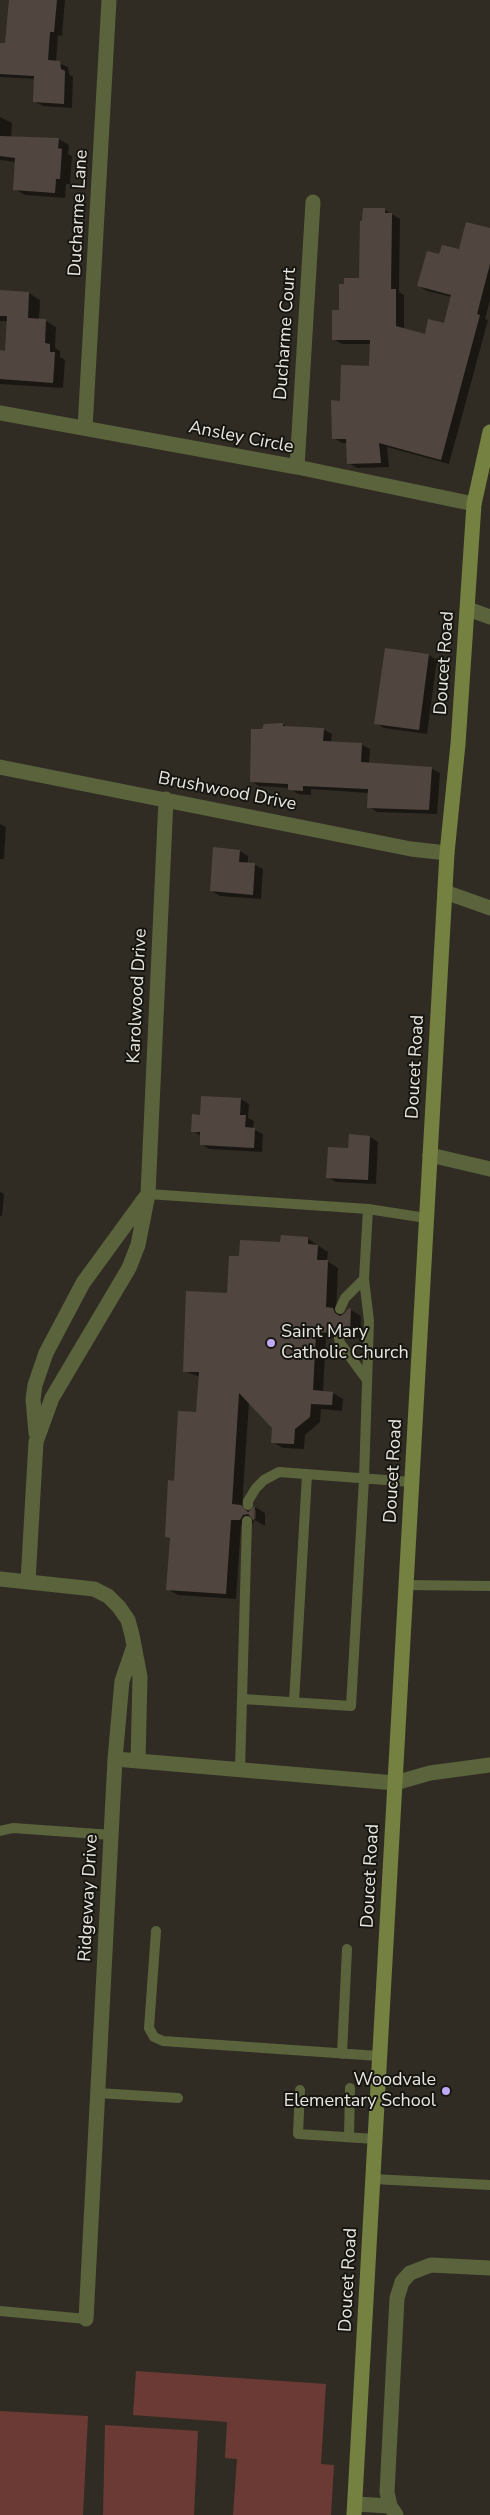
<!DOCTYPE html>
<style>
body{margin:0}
canvas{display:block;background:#302c23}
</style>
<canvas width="490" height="2515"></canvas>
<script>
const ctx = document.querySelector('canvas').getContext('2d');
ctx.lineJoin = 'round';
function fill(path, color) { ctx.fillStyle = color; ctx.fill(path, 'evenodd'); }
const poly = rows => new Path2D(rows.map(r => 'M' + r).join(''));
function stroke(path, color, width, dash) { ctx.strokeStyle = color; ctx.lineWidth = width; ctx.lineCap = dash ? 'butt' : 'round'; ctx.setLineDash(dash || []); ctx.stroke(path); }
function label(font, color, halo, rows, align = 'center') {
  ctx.font = font + ' "Nunito Sans",sans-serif'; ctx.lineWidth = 4; ctx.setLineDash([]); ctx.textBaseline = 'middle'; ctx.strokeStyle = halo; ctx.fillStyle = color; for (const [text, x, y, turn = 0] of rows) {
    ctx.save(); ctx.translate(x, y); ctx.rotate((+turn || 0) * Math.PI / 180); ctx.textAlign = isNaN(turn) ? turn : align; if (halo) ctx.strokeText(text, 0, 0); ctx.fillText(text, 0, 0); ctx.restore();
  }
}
fill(poly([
 [136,2371,326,2384,321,2464,334,2465,331,2515,233,2515,237,2459,225,2458,227,2422,133,2415],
 [0,2411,88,2416,83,2515,0,2515],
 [105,2425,198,2431,194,2515,103,2515]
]), '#6b3a34');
fill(poly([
 [10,0,65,0,62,36,58,35,56,62,68,67,69,74,73,77,72,108,43,106,35,102,35,79,0,77,0,44,6,44],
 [0,117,12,123,11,138,59,139,69,145,68,154,72,156,70,184,66,184,65,198,25,195,15,189,16,162,0,160],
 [385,210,400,219,399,292,404,295,404,330,426,335,445,325,452,297,427,291,419,286,440,255,460,251,490,230,490,300,485,319,488,320,449,464,387,447,389,467,357,468,348,463,348,443,342,443,334,438,341,402,370,368,371,344,342,344,333,339,341,311,360,279],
 [0,291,29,293,40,300,39,320,46,321,56,327,55,348,60,351,60,357,65,360,63,388,0,384,0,352,6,352,8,321,0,321],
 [386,649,429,655,437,660,427,734,384,728,376,723],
 [283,724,289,728,323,729,332,734,331,743,362,745,370,749,369,764,431,768,440,773,437,814,377,812,369,807,369,793,311,789,311,795,298,794,289,788,259,786,251,781,263,730],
 [0,824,6,827,4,859,0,859],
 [240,851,248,856,248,864,255,865,263,869,261,899,220,896,212,891],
 [241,1099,249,1104,248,1118,254,1121,253,1129,263,1134,262,1152,209,1149,201,1144,201,1136,193,1131,201,1116],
 [370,1137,378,1142,376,1184,336,1182,328,1177,350,1149],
 [0,1192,4,1194,2,1216,0,1216],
 [307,1238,328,1252,327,1261,338,1268,336,1311,345,1316,348,1310,351,1310,361,1316,360,1339,346,1333,342,1338,326,1337,323,1392,333,1393,343,1399,342,1411,321,1409,320,1422,305,1435,304,1449,283,1448,272,1442,273,1427,249,1402,242,1507,250,1511,255,1507,265,1513,265,1526,255,1520,251,1526,241,1525,236,1599,178,1595,168,1589,171,1539,166,1537,175,1482,197,1413,200,1377,184,1371,228,1294,240,1258,282,1244],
 [254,1510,256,1510,256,1519,253,1519]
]), '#0007');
fill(poly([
 [9,0,57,0,54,32,50,32,48,60,60,61,61,69,65,71,64,104,33,102,34,76,0,74,0,43,5,43],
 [0,136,59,138,58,148,62,149,60,179,56,179,55,193,13,190,15,158,0,156],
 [363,208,385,208,385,213,392,213,391,289,396,289,396,326,425,334,428,319,444,323,451,295,417,286,427,251,439,254,442,245,459,249,466,222,490,228,490,264,477,314,480,315,441,460,379,443,381,463,347,464,346,439,332,439,331,400,340,401,341,365,369,366,370,340,332,340,332,310,339,310,339,284,344,284,344,278,359,278,360,221,362,221],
 [0,290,29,292,28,318,46,319,45,343,50,344,50,352,55,352,53,383,0,379,0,350,5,351,7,316,0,316],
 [385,648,429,654,419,730,374,724],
 [283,723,283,726,324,728,323,741,362,743,361,762,432,767,429,810,367,808,368,789,303,786,303,791,288,790,288,784,250,782,251,729,262,729,264,724],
 [213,847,240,850,239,862,255,863,253,895,210,891],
 [201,1096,241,1098,240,1115,246,1115,245,1127,255,1128,254,1148,200,1145,200,1132,191,1132,192,1114,200,1115],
 [349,1134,370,1136,368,1180,326,1178,328,1147,348,1148],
 [281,1235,308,1237,308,1244,318,1245,317,1260,328,1260,326,1307,333,1308,335,1313,340,1316,344,1314,348,1309,351,1308,350,1334,345,1334,343,1328,337,1326,331,1333,316,1332,313,1390,333,1392,332,1405,311,1404,310,1417,295,1429,294,1444,271,1443,272,1428,239,1393,232,1504,241,1505,248,1512,255,1506,254,1521,248,1514,243,1515,240,1520,231,1520,226,1594,166,1590,170,1538,165,1537,168,1480,174,1481,178,1411,196,1412,199,1372,183,1372,186,1291,227,1293,229,1256,239,1256,240,1240,280,1242]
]), '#50463f');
stroke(poly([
 [148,1194,368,1209,364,1279,369,1321,364,1479,351,1706,243,1699],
 [368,1209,426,1218],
 [340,1309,345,1298,364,1279],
 [338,1333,340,1343,367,1380],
 [248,1505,248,1501,256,1488,264,1480,279,1472,412,1482],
 [406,1585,490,1586],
 [294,1702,307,1475],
 [240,1770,247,1521],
 [0,1831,13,1828,112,1835],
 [156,1931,149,2028,154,2037,163,2041,379,2056],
 [342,2054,347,1949],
 [300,2090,298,2134,375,2139],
 [98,2093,178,2098],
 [349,2137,350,2088],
 [373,2179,490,2185],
 [0,2311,86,2319]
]), '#5a633c', 10);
stroke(poly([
 [0,413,297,467,474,504],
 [85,428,109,0],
 [297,467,313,202],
 [468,609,490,617],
 [0,767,411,849,447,853],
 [445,892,490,908],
 [430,1155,490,1169],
 [36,1433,33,1399,35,1385,46,1353,83,1283,145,1198],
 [0,1579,94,1589,108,1596,119,1607,128,1620,132,1635,140,1677,138,1761],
 [28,1581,36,1442,52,1398,129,1268,138,1245,148,1194,166,799],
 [115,1759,395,1783,430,1773,490,1765],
 [86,2319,115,1759,122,1681,133,1649],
 [355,2504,390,2506],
 [396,2515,390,2506,387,2492,397,2298,402,2282,410,2273,431,2265,490,2268]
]), '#5a633c', 15);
stroke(poly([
 [354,2515,447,853,458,744,474,504,490,432]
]), '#748140', 15);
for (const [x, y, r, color] of [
 [271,1343,5,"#bea9f4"],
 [446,2091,5,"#bea9f4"]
]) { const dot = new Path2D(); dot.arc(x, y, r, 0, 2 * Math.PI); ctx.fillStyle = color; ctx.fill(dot); stroke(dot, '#171510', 2); }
label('18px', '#e8e6e0', '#171510', [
 ["Ducharme Lane",79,213,-87],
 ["Ducharme Court",286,334,-86],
 ["Ansley Circle",241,438,11],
 ["Doucet Road",445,663,-86],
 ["Brushwood Drive",227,792,11],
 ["Karolwood Drive",138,996,-87],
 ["Doucet Road",416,1067,-87],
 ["Doucet Road",394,1471,-87],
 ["Doucet Road",371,1876,-87],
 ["Ridgeway Drive",89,1898,-87],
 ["Doucet Road",349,2280,-87]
]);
label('18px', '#e8e6e0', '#171510', [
 ["Saint Mary",281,1333],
 ["Catholic Church",281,1354],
 ["Woodvale",436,2081,"right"],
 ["Elementary School",436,2102,"right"]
], 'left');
</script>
